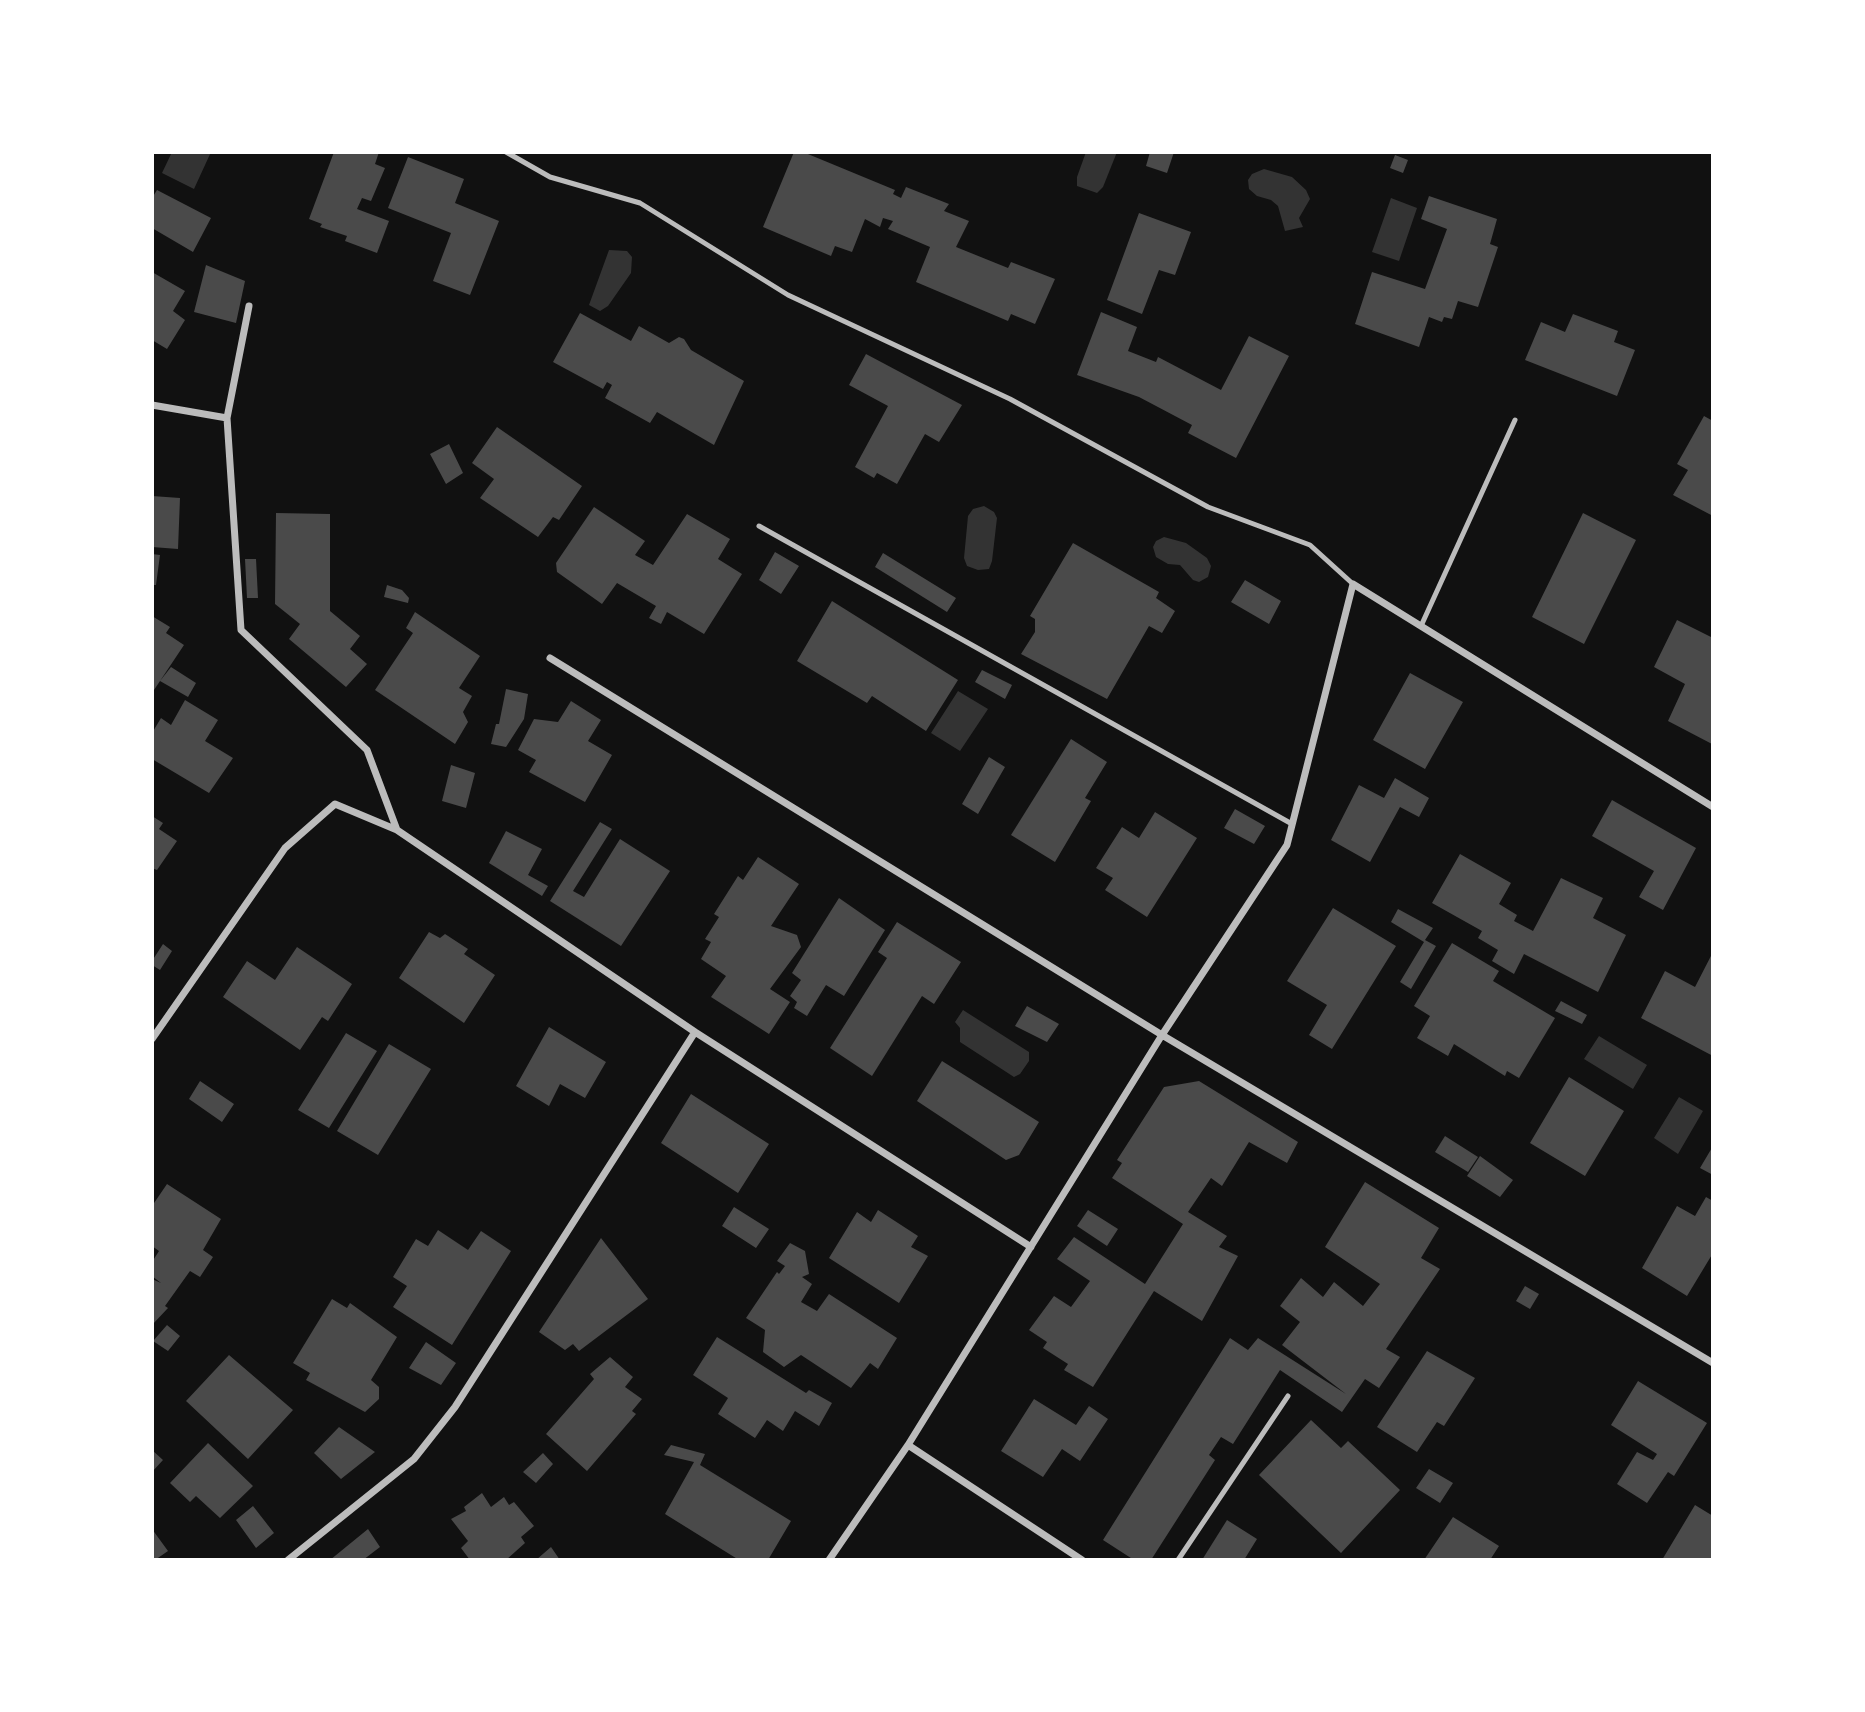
<!DOCTYPE html>
<style>
body{margin:0}
#map{position:relative;width:1865px;height:1712px;overflow:hidden;background:#111;font-family:"Public Sans",sans-serif}
canvas{display:block}
.frame{position:absolute;inset:0;border:154px solid #fff;pointer-events:none}
</style>
<div id="map">
<canvas width="1865" height="1712"></canvas>
<div class="frame"></div>
</div>
<script>
const ctx = document.querySelector('canvas').getContext('2d');
ctx.lineJoin = 'round';
function fill(path, color) { ctx.fillStyle = color; ctx.fill(path, 'evenodd'); }
const poly = rows => new Path2D(rows.map(r => 'M' + r).join(''));
function stroke(path, color, width, dash) { ctx.strokeStyle = color; ctx.lineWidth = width; ctx.lineCap = dash ? 'butt' : 'round'; ctx.setLineDash(dash || []); ctx.stroke(path); }
fill(poly([
 [172,152,211,152,194,189,162,173],
 [1086,152,1117,152,1103,187,1097,193,1077,186,1077,177],
 [1264,169,1292,177,1306,190,1310,199,1299,218,1303,227,1285,231,1278,206,1271,200,1257,196,1249,189,1248,180,1252,174],
 [1391,198,1417,208,1399,261,1372,252],
 [609,250,627,251,632,257,631,273,608,306,600,311,589,305],
 [984,506,994,512,997,518,992,561,989,569,978,570,967,566,964,558,968,516,973,509],
 [1164,537,1186,543,1207,558,1211,566,1208,577,1199,582,1193,580,1180,565,1168,564,1156,557,1153,547,1156,541],
 [958,691,988,709,960,751,931,733],
 [963,1010,1029,1052,1029,1061,1020,1074,1014,1077,960,1042,960,1028,955,1022],
 [1599,1036,1647,1065,1633,1089,1584,1059],
 [1679,1097,1703,1111,1678,1154,1654,1138]
]), '#333');
fill(poly([
 [334,152,379,152,375,164,385,168,371,201,362,198,357,209,389,221,377,253,345,241,347,236,320,227,322,224,309,219],
 [794,152,803,152,895,190,893,194,901,198,906,187,949,204,944,211,969,221,956,247,1008,268,1011,262,1055,279,1035,324,1011,314,1008,321,916,282,930,247,888,229,893,221,883,218,880,227,865,219,852,252,835,246,831,256,763,227],
 [1150,152,1174,152,1167,173,1146,166],
 [1395,155,1408,160,1403,173,1390,168],
 [408,157,464,179,455,203,499,221,470,295,433,281,451,233,388,208],
 [157,190,211,218,193,252,152,228,152,198],
 [1429,196,1497,219,1490,244,1498,247,1478,307,1458,301,1452,319,1444,317,1442,322,1429,317,1419,347,1355,324,1372,272,1425,289,1447,229,1421,219],
 [1139,213,1191,232,1175,275,1159,270,1142,314,1107,300],
 [206,265,245,281,236,323,194,312],
 [152,272,185,291,173,311,185,320,167,349,152,340],
 [1101,312,1137,327,1128,351,1156,362,1158,357,1221,390,1249,336,1289,356,1236,458,1188,433,1192,425,1139,397,1077,375],
 [580,313,631,341,639,326,669,343,679,337,684,339,691,350,744,381,714,445,657,412,650,423,605,398,612,385,607,382,603,389,553,362],
 [1573,314,1618,331,1614,342,1635,350,1617,396,1525,360,1541,322,1565,332],
 [866,354,962,405,939,442,925,434,897,484,877,473,874,478,855,467,888,406,849,385],
 [1704,416,1713,421,1713,516,1673,495,1688,470,1677,464],
 [497,427,582,486,559,520,553,517,538,537,480,498,494,479,472,463],
 [449,444,463,473,446,484,430,454],
 [152,496,180,498,178,549,152,547],
 [594,507,645,541,635,555,653,565,687,514,730,539,718,559,742,574,704,634,667,612,661,624,649,618,656,606,617,583,602,604,557,572,556,563],
 [276,513,330,514,330,611,360,636,350,649,367,664,346,687,289,639,300,624,275,604],
 [1583,513,1636,540,1584,644,1532,617],
 [1073,543,1159,592,1156,598,1175,611,1162,633,1149,626,1107,699,1021,654,1035,632,1035,619,1030,616],
 [775,552,799,566,781,594,759,580],
 [883,553,956,598,947,612,875,567],
 [152,554,160,555,156,585,152,585],
 [245,559,256,559,258,598,247,598],
 [1245,580,1281,601,1269,624,1231,602],
 [387,585,402,590,409,598,408,603,384,597],
 [832,601,958,680,926,731,872,696,867,703,797,661],
 [415,612,480,656,459,688,472,696,463,712,468,722,455,744,375,690,413,633,406,628],
 [152,616,170,627,166,633,184,645,160,681,171,667,196,683,188,697,160,681,152,693],
 [1677,620,1713,638,1712,744,1668,721,1685,684,1654,667],
 [982,670,1012,685,1005,699,975,682],
 [1410,673,1463,702,1425,769,1373,740],
 [506,689,528,694,524,719,506,747,491,744,496,724,499,724],
 [185,700,218,720,205,741,233,758,209,793,152,759,152,733,161,718,171,725],
 [571,701,601,720,588,741,612,755,585,802,529,772,536,760,518,750,534,719,558,722],
 [1071,739,1107,762,1085,798,1091,801,1055,862,1011,835],
 [989,757,1005,767,978,814,962,804],
 [451,765,475,773,466,808,442,801],
 [1395,778,1429,798,1419,817,1400,807,1370,862,1331,840,1359,785,1384,798],
 [1612,800,1696,848,1663,910,1639,897,1654,871,1592,836],
 [1235,809,1265,826,1254,844,1224,828],
 [1155,812,1197,838,1147,917,1105,890,1113,878,1096,868,1122,827,1139,838],
 [152,816,163,823,159,829,177,841,157,870,152,868],
 [600,822,612,829,573,891,584,897,620,839,670,871,621,946,550,901],
 [506,831,542,849,528,875,548,886,542,896,489,863],
 [1460,854,1511,883,1499,904,1517,915,1514,921,1533,931,1561,878,1603,898,1593,918,1626,935,1598,992,1524,954,1514,974,1492,961,1498,950,1478,938,1482,931,1432,903],
 [758,857,799,884,771,926,797,935,801,947,770,989,790,1002,769,1034,711,997,726,976,701,959,711,942,705,939,719,917,714,914,738,876,743,880],
 [839,898,885,930,844,996,826,985,807,1016,794,1008,797,1002,790,996,801,980,792,973],
 [1333,908,1396,946,1332,1049,1309,1035,1327,1005,1287,981],
 [1398,909,1433,928,1425,940,1436,946,1411,989,1400,982,1424,942,1391,922],
 [897,922,961,962,934,1004,922,996,872,1076,830,1048,887,958,878,952],
 [429,932,440,938,445,934,468,949,464,954,495,975,464,1023,399,978],
 [1452,943,1499,971,1493,981,1555,1018,1519,1078,1507,1071,1505,1076,1454,1044,1448,1056,1417,1038,1430,1016,1414,1006],
 [163,944,172,951,160,970,152,965,152,961],
 [297,947,352,984,328,1021,322,1017,300,1050,223,997,247,961,275,980],
 [1713,952,1713,1056,1641,1018,1665,971,1695,987],
 [1561,1001,1587,1015,1582,1024,1555,1011],
 [1027,1006,1059,1024,1047,1042,1015,1026],
 [549,1027,606,1062,585,1098,560,1084,549,1106,516,1086],
 [346,1033,377,1051,329,1128,298,1110],
 [389,1044,431,1069,378,1155,337,1131],
 [942,1061,1039,1122,1019,1155,1006,1160,917,1101],
 [1569,1077,1624,1111,1585,1176,1530,1143],
 [200,1081,234,1104,222,1122,189,1099],
 [1199,1081,1298,1142,1287,1163,1249,1142,1222,1186,1211,1178,1188,1212,1227,1236,1219,1247,1238,1256,1202,1321,1154,1291,1093,1387,1064,1370,1068,1364,1043,1348,1047,1342,1029,1330,1054,1296,1071,1307,1090,1281,1057,1259,1074,1237,1145,1284,1183,1224,1112,1178,1122,1163,1117,1160,1164,1087],
 [691,1094,769,1144,738,1193,661,1143],
 [1445,1136,1478,1157,1468,1172,1435,1152],
 [1713,1146,1713,1175,1700,1168],
 [1480,1156,1513,1180,1500,1197,1467,1176],
 [1365,1182,1439,1228,1421,1258,1440,1269,1386,1349,1400,1357,1379,1388,1365,1379,1342,1412,1280,1370,1233,1444,1221,1437,1209,1455,1215,1460,1151,1560,1134,1560,1103,1540,1230,1338,1248,1350,1258,1338,1346,1394,1282,1345,1300,1322,1280,1306,1301,1278,1323,1297,1334,1282,1363,1306,1380,1284,1325,1247],
 [167,1184,221,1219,203,1250,213,1257,200,1277,190,1271,165,1306,168,1308,152,1325,152,1279,161,1283,152,1276,152,1262,159,1251,152,1246,152,1206],
 [1706,1197,1713,1201,1713,1253,1687,1296,1642,1268,1677,1206,1695,1216],
 [734,1207,769,1229,756,1248,722,1226],
 [878,1210,918,1236,911,1247,928,1256,899,1303,829,1258,857,1212,871,1222],
 [1088,1210,1118,1229,1107,1246,1077,1226],
 [438,1230,468,1250,481,1231,511,1251,452,1345,393,1307,407,1286,393,1277,416,1239,428,1246],
 [601,1238,648,1299,579,1351,573,1344,565,1350,539,1332],
 [790,1243,805,1251,809,1274,802,1277,812,1284,801,1302,817,1311,829,1294,897,1338,878,1369,870,1363,851,1388,801,1355,784,1367,763,1352,765,1330,746,1318,777,1272,779,1274,785,1266,777,1261],
 [1525,1286,1539,1294,1530,1309,1516,1301],
 [332,1299,347,1308,350,1303,397,1337,371,1380,379,1387,379,1399,365,1412,306,1380,310,1373,293,1363],
 [167,1325,180,1336,168,1351,153,1341],
 [717,1337,806,1393,809,1390,832,1403,819,1426,795,1411,783,1431,767,1420,755,1438,718,1414,728,1398,693,1375],
 [426,1342,456,1363,441,1385,409,1368],
 [1427,1351,1475,1378,1444,1426,1437,1422,1417,1452,1377,1427],
 [229,1355,293,1410,248,1459,186,1401],
 [610,1357,633,1377,625,1387,642,1399,632,1411,636,1414,587,1471,546,1434,594,1379,590,1374],
 [1638,1381,1707,1423,1674,1476,1668,1472,1647,1503,1617,1484,1637,1452,1653,1460,1657,1454,1611,1425],
 [1034,1399,1076,1425,1089,1406,1108,1419,1080,1461,1062,1449,1043,1477,1001,1451],
 [1311,1420,1341,1448,1348,1441,1400,1490,1341,1553,1259,1475],
 [339,1427,375,1452,341,1479,314,1453],
 [208,1443,253,1486,220,1518,196,1496,190,1502,170,1483],
 [671,1445,705,1454,700,1465,791,1521,768,1560,739,1560,665,1514,694,1462,664,1455],
 [152,1450,163,1460,152,1472],
 [543,1453,553,1464,536,1483,523,1472],
 [1429,1469,1453,1483,1440,1503,1416,1488],
 [482,1493,491,1507,504,1497,509,1505,514,1502,534,1526,521,1537,525,1543,506,1560,470,1560,461,1548,468,1541,451,1519,466,1511,464,1507],
 [1695,1505,1713,1516,1713,1560,1662,1560],
 [253,1506,274,1533,256,1548,236,1520],
 [1453,1517,1499,1546,1490,1560,1424,1560],
 [1227,1520,1257,1539,1244,1560,1202,1560],
 [152,1529,168,1551,155,1560,152,1560],
 [368,1529,380,1547,363,1560,330,1560],
 [551,1547,560,1560,536,1560]
]), '#4a4a4a');
stroke(poly([
 [506,152,550,177,640,203,788,295,1010,399,1208,507,1310,545,1353,584],
 [759,526,1292,824],
 [1421,626,1515,420],
 [1178,1560,1288,1396]
]), '#bcbcbc', 5);
stroke(poly([
 [152,405,227,418,241,630,367,750,397,830],
 [227,418,249,306],
 [550,658,1162,1035,1713,1363],
 [152,1039,285,848,335,804,397,830,695,1032,1031,1247],
 [908,1445,1082,1560],
 [288,1560,414,1459,455,1407,695,1032],
 [829,1560,908,1445,1162,1035,1287,845,1353,584,1713,807]
]), '#bcbcbc', 7);
</script>
